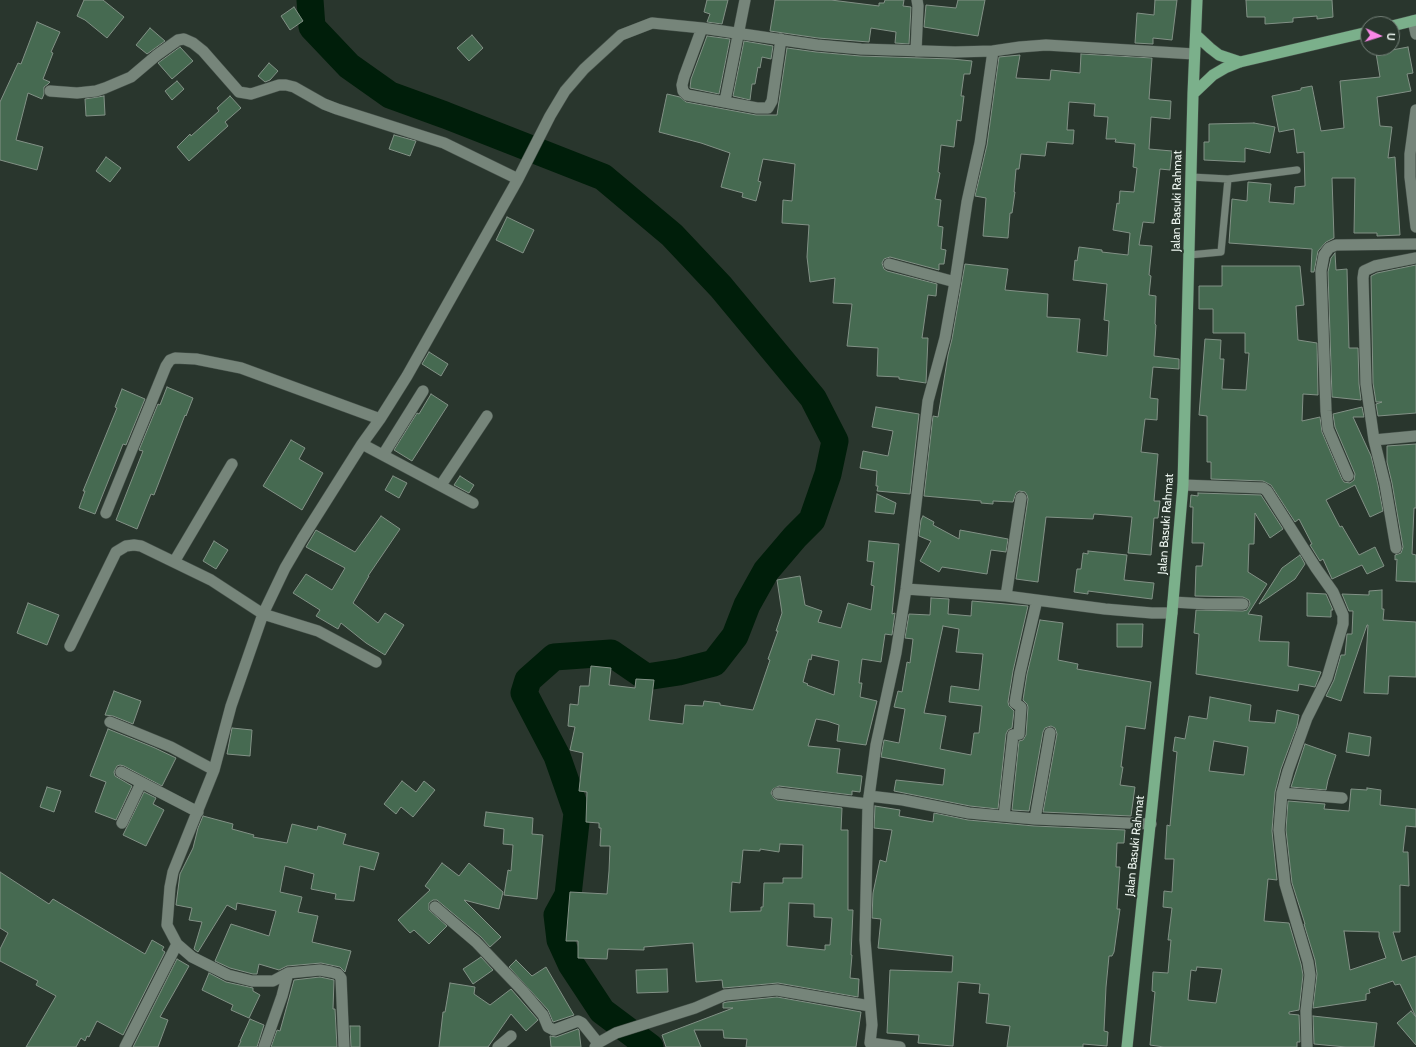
<!DOCTYPE html>
<style>
body{margin:0}
#map{position:relative;width:1416px;height:1047px;overflow:hidden;background:#29362d;font-family:Cabin,sans-serif}
canvas{display:block}
.north{position:absolute;left:1360px;top:16px;width:40px;height:40px;box-sizing:border-box;background:#29362d;border:1px solid #77837b;border-radius:50%;rotate:94deg;font-size:11px;font-weight:700;line-height:16px;text-align:center;color:#edf6f0}
.north::after{content:'';display:block;margin:auto;width:14px;height:18px;background:#fa87e7;clip-path:polygon(50% 0,100% 100%,50% 72%,0 100%)}
</style>
<div id="map">
<canvas width="1416" height="1047"></canvas>
<div class="north">U</div>
</div>
<script>
const ctx = document.querySelector('canvas').getContext('2d');
ctx.lineJoin = 'round';
const poly = rows => new Path2D(rows.map(r => 'M' + r).join(''));
function stroke(path, color, width, dash) { ctx.strokeStyle = color; ctx.lineWidth = width; ctx.lineCap = dash ? 'butt' : 'round'; ctx.setLineDash(dash || []); ctx.stroke(path); }
function fill(path, color) { ctx.fillStyle = color; ctx.fill(path, 'evenodd'); }
function label(font, color, halo, rows, align = 'center') {
  ctx.font = font + ' Cabin,sans-serif'; ctx.lineWidth = 4; ctx.setLineDash([]); ctx.textBaseline = 'middle'; ctx.strokeStyle = halo; ctx.fillStyle = color; for (const [text, x, y, turn = 0] of rows) {
    ctx.save(); ctx.translate(x, y); ctx.rotate((+turn || 0) * Math.PI / 180); ctx.textAlign = isNaN(turn) ? turn : align; if (halo) ctx.strokeText(text, 0, 0); ctx.fillText(text, 0, 0); ctx.restore();
  }
}
stroke(poly([
 [310,0,312,27,349,66,390,95,445,115,603,177,672,235,721,287,813,398,835,441,828,474,812,520,795,537,766,571,747,605,735,636,714,663,679,672,646,677,611,653,554,657,528,680,524,693,557,756,577,813,568,895,557,915,560,940,571,964,602,1011,650,1047]
]), '#001e0a', 27);
const building = poly([
 [84,0,103,0,124,17,107,38,85,20,77,16,84,0],
 [707,0,728,0,722,24,707,22,710,14,704,12,707,0],
 [775,0,831,0,879,6,879,3,884,3,885,0,904,0,903,6,911,7,909,44,895,43,896,32,871,28,869,42,818,38,770,31,775,0],
 [958,0,985,0,978,36,924,27,926,5,956,8,958,0],
 [1155,0,1177,0,1172,40,1153,38,1153,44,1135,43,1137,13,1154,15,1155,0],
 [1246,0,1332,0,1333,17,1317,19,1317,16,1293,18,1293,22,1265,24,1265,17,1247,17,1246,0],
 [294,7,303,21,290,30,281,16,294,7],
 [37,22,60,32,51,52,53,53,43,79,50,82,48,84,44,87,44,94,42,99,28,93,16,140,43,147,37,170,0,160,0,102,18,63,21,64,37,22],
 [150,28,165,41,147,54,136,45,150,28],
 [472,35,483,48,469,61,457,48,472,35],
 [707,36,730,39,719,94,690,88,691,79,707,36],
 [744,41,773,46,771,59,762,57,760,68,758,67,755,84,752,84,750,100,733,96,744,41],
 [180,47,193,61,172,79,158,63,180,47],
 [1408,47,1413,73,1407,74,1411,91,1377,97,1380,126,1392,127,1388,158,1395,157,1400,235,1377,236,1377,233,1354,233,1355,178,1332,178,1334,238,1326,242,1318,251,1314,272,1311,272,1312,249,1229,243,1232,199,1247,201,1248,182,1271,184,1269,202,1294,204,1295,187,1305,186,1304,152,1297,153,1294,129,1279,132,1272,96,1301,90,1301,88,1312,86,1321,131,1344,128,1340,81,1380,77,1376,53,1408,47],
 [787,48,816,52,860,56,952,59,972,61,970,74,964,74,961,96,964,96,961,121,957,120,954,147,941,145,938,172,940,173,935,199,941,200,938,226,943,227,941,249,946,250,944,264,939,264,939,270,890,257,884,259,882,263,884,269,887,271,937,284,936,296,928,295,922,338,928,338,926,383,899,379,899,377,877,376,878,348,847,346,852,304,833,303,835,278,810,282,807,257,809,225,782,223,783,200,792,201,795,164,763,159,758,181,761,182,756,201,742,197,743,193,721,187,730,153,701,143,659,132,667,94,680,97,686,102,756,115,777,115,787,48],
 [1081,54,1152,58,1149,99,1171,101,1170,119,1151,117,1149,149,1172,151,1170,170,1160,169,1154,223,1143,222,1139,245,1152,246,1149,275,1151,276,1149,295,1156,296,1155,324,1156,325,1154,356,1179,359,1179,369,1153,367,1150,398,1158,399,1157,420,1145,419,1141,452,1158,454,1154,501,1160,501,1158,518,1154,518,1151,555,1128,553,1132,517,1094,514,1093,519,1046,517,1038,582,1016,579,1028,499,1027,495,1025,492,1019,491,1016,493,1013,502,993,501,993,504,981,503,981,501,924,496,933,416,938,417,948,355,952,339,965,264,1008,269,1005,290,1048,294,1047,317,1080,319,1077,352,1107,356,1109,321,1104,320,1107,284,1073,280,1075,260,1077,261,1079,247,1102,250,1102,252,1128,255,1130,233,1113,230,1117,203,1119,204,1120,191,1134,192,1137,168,1133,167,1135,144,1115,142,1116,139,1106,139,1108,117,1094,116,1095,104,1069,102,1067,130,1074,130,1073,144,1047,142,1045,156,1021,154,1019,169,1016,169,1014,192,1015,192,1012,213,1010,213,1008,238,983,236,986,198,975,196,987,145,999,57,1020,55,1016,78,1050,80,1051,70,1080,73,1081,54],
 [269,63,278,71,270,80,265,82,258,76,269,63],
 [177,81,184,89,172,100,165,91,177,81],
 [104,96,105,115,86,116,85,99,104,96],
 [230,96,241,108,225,122,228,126,189,161,177,147,190,134,191,136,219,111,217,108,230,96],
 [1254,123,1275,127,1270,153,1245,148,1245,162,1204,160,1204,142,1209,142,1209,124,1254,123],
 [394,135,416,141,410,156,389,149,394,135],
 [106,157,121,168,110,182,96,171,106,157],
 [507,217,534,230,523,253,496,240,507,217],
 [1335,253,1336,270,1347,269,1349,348,1358,348,1359,384,1361,400,1332,397,1328,272,1331,258,1335,253],
 [1416,265,1416,413,1378,416,1376,404,1382,402,1376,402,1373,383,1371,276,1377,273,1416,265],
 [1222,266,1300,266,1304,305,1296,306,1298,340,1317,343,1318,395,1303,394,1302,421,1320,417,1322,432,1342,479,1344,482,1350,483,1354,480,1355,474,1335,427,1333,414,1362,407,1364,417,1353,417,1371,456,1378,485,1383,511,1370,517,1355,485,1326,500,1340,527,1342,526,1359,555,1375,547,1384,566,1367,574,1362,565,1332,579,1323,559,1320,561,1310,545,1312,544,1299,519,1295,522,1271,485,1263,481,1211,479,1211,462,1207,462,1207,416,1199,415,1205,339,1221,340,1220,359,1224,359,1222,389,1246,390,1249,353,1245,353,1245,333,1213,333,1213,309,1199,309,1199,286,1222,286,1222,266],
 [429,352,448,364,441,376,422,364,429,352],
 [167,387,193,398,186,416,185,415,154,495,151,494,137,529,116,520,143,451,139,450,158,404,160,405,167,387],
 [122,389,145,399,126,445,123,444,95,514,79,508,85,491,83,491,117,408,115,407,122,389],
 [431,394,448,405,412,461,394,450,417,413,419,414,431,394],
 [876,407,919,414,910,494,877,491,878,486,876,486,877,471,860,468,863,451,888,456,893,431,872,427,876,407],
 [291,440,305,448,299,459,323,473,302,510,263,486,291,440],
 [1416,444,1416,508,1414,508,1412,554,1416,555,1416,582,1396,581,1397,559,1395,560,1395,555,1401,553,1403,547,1392,483,1387,462,1387,446,1416,444],
 [393,476,407,483,399,498,385,490,393,476],
 [460,476,474,485,469,493,454,485,460,476],
 [1198,493,1261,495,1283,529,1270,538,1255,513,1254,544,1249,544,1248,572,1267,584,1248,614,1262,616,1259,641,1289,642,1288,666,1321,672,1315,687,1299,684,1298,691,1196,674,1199,634,1194,633,1196,610,1243,611,1247,610,1250,604,1249,600,1243,597,1195,596,1196,566,1202,566,1204,543,1192,543,1193,507,1190,507,1191,495,1198,496,1198,493],
 [877,494,896,503,894,514,875,512,877,494],
 [381,516,400,529,368,576,369,576,353,603,378,623,385,613,404,625,385,655,366,643,341,623,338,629,316,616,320,610,293,593,306,574,332,590,345,568,306,547,316,530,355,552,381,516],
 [923,516,934,522,933,525,959,539,960,530,1008,539,1006,552,991,550,987,574,942,567,939,572,920,561,931,541,919,536,921,520,923,516],
 [214,541,228,550,216,569,203,561,214,541],
 [869,541,899,544,892,614,895,613,892,635,885,634,881,662,862,659,859,683,862,683,860,697,877,701,866,745,837,741,839,725,827,721,816,719,808,746,840,749,837,773,862,776,860,792,852,791,852,795,779,786,773,789,771,793,774,798,777,800,842,808,841,830,848,830,848,910,853,910,851,955,852,955,850,978,859,979,858,997,778,983,723,988,722,980,696,982,693,943,644,947,644,950,608,949,607,959,578,958,578,941,566,941,570,892,607,894,609,871,610,846,600,846,601,828,599,828,599,823,586,822,587,792,579,791,583,753,570,750,575,727,568,726,570,704,578,705,580,686,589,686,591,666,611,668,609,685,635,688,636,679,654,680,649,720,683,724,685,705,703,706,704,701,720,703,720,705,753,710,770,660,768,659,778,631,776,631,782,613,777,580,800,576,805,605,822,611,818,622,841,628,848,603,871,610,874,586,871,585,874,562,867,561,869,541],
 [812,655,839,661,834,695,807,685,808,684,803,682,809,659,811,660,812,655],
 [780,844,803,845,802,878,783,878,783,883,764,883,763,907,761,907,761,911,730,912,732,882,740,883,743,850,760,851,760,849,779,852,780,844],
 [789,903,814,904,814,917,832,918,830,945,825,945,825,950,787,946,789,903],
 [1088,551,1127,555,1124,580,1154,583,1152,599,1088,591,1088,594,1074,592,1077,569,1081,569,1083,553,1088,554,1088,551],
 [1300,555,1305,564,1295,579,1259,604,1282,568,1300,555],
 [1382,590,1382,609,1384,609,1383,620,1416,622,1416,677,1389,676,1388,694,1364,693,1368,625,1367,625,1341,701,1326,696,1334,680,1341,655,1345,655,1347,634,1352,634,1353,611,1349,611,1342,594,1369,595,1369,591,1382,590],
 [1307,593,1326,594,1333,610,1331,610,1331,617,1307,616,1307,593],
 [931,598,949,599,948,614,971,616,972,601,1028,606,1013,671,1008,702,1009,706,1014,711,1012,728,1008,730,1006,734,998,809,970,806,894,791,896,780,943,785,945,769,881,757,884,740,899,743,905,709,894,707,898,691,902,692,907,662,910,663,913,639,905,638,909,614,930,615,931,598],
 [943,626,959,629,956,652,983,654,979,690,951,686,949,702,982,706,979,733,974,733,971,755,940,749,946,716,924,713,943,626],
 [28,603,59,615,47,645,17,633,28,603],
 [1040,620,1063,623,1058,660,1078,664,1077,669,1151,682,1145,729,1126,726,1121,767,1123,767,1120,785,1135,787,1131,816,1043,812,1057,734,1055,728,1051,726,1045,728,1043,732,1029,811,1012,810,1019,741,1023,740,1026,735,1028,707,1027,704,1023,700,1027,674,1040,620],
 [1117,624,1143,624,1142,647,1117,647,1117,624],
 [114,691,141,701,133,724,113,716,105,715,114,691],
 [1210,697,1251,705,1249,721,1275,723,1277,710,1299,715,1297,726,1281,769,1275,792,1272,831,1277,880,1268,879,1264,921,1289,923,1301,964,1303,975,1299,1010,1289,1012,1289,1014,1299,1015,1300,1042,1297,1042,1297,1047,1164,1047,1150,1045,1155,992,1152,991,1153,972,1168,973,1171,940,1168,940,1172,908,1163,907,1164,891,1172,892,1174,859,1165,859,1167,825,1170,826,1177,752,1173,751,1175,737,1185,739,1189,716,1207,719,1210,697],
 [1214,741,1248,747,1244,775,1209,771,1214,741],
 [1197,967,1222,969,1216,1003,1188,1000,1191,970,1196,971,1197,967],
 [232,728,252,730,250,756,227,754,232,728],
 [108,729,155,748,176,758,162,786,124,766,120,765,117,766,114,772,115,776,132,786,116,820,95,812,106,782,90,776,108,729],
 [1349,733,1371,737,1369,756,1346,752,1349,733],
 [1305,744,1336,755,1328,780,1326,790,1291,787,1305,744],
 [402,781,416,792,424,781,435,790,413,817,401,807,396,814,384,804,402,781],
 [47,787,61,791,54,812,40,807,47,787],
 [1367,788,1381,790,1380,805,1416,809,1416,827,1406,826,1403,852,1408,852,1409,886,1400,885,1400,932,1393,932,1402,961,1416,956,1416,1017,1400,984,1395,985,1393,981,1369,989,1370,993,1366,994,1366,1000,1313,1008,1317,974,1315,960,1304,924,1305,924,1292,883,1286,830,1288,801,1325,804,1324,809,1349,811,1351,789,1367,790,1367,788],
 [1344,931,1379,932,1379,937,1386,958,1350,970,1344,931],
 [144,792,156,798,153,804,164,810,146,846,123,835,144,792],
 [875,806,900,810,899,816,933,822,934,813,968,820,1034,826,1125,830,1124,843,1117,843,1116,867,1120,867,1117,909,1120,909,1114,952,1112,956,1109,956,1106,987,1104,1031,1108,1032,1107,1046,1083,1044,1083,1047,1007,1047,1010,1026,986,1023,989,994,979,993,980,984,958,982,953,1046,918,1043,919,1035,887,1033,890,970,952,972,953,956,878,948,881,919,872,918,873,893,880,860,886,862,892,830,874,828,875,806],
 [486,812,533,818,532,834,543,835,537,899,504,895,508,870,511,871,513,845,503,844,504,829,484,826,486,812],
 [203,816,233,824,232,829,254,835,253,837,287,843,292,824,317,830,318,826,346,834,343,844,379,853,374,870,360,866,354,901,335,899,336,894,311,889,314,874,285,866,280,892,302,897,298,912,318,916,312,942,351,951,345,972,340,967,321,963,287,966,279,970,259,964,257,974,253,974,230,968,215,961,231,924,269,936,276,911,237,903,236,910,227,905,198,952,194,949,202,922,189,920,192,908,176,905,180,874,193,848,198,828,203,816],
 [442,863,459,876,469,863,503,892,499,909,464,900,501,937,490,947,481,937,437,900,433,900,429,903,429,910,447,926,429,944,414,930,410,933,398,920,430,890,425,886,442,863],
 [0,872,49,904,53,899,145,954,152,940,164,947,162,950,165,952,123,1035,97,1021,89,1037,87,1036,85,1041,81,1038,76,1047,26,1047,56,996,36,985,38,981,0,961,0,949,8,933,0,928,0,872],
 [481,957,493,970,473,984,463,969,481,957],
 [177,959,189,966,160,1017,168,1020,158,1047,133,1047,177,959],
 [516,960,532,976,546,967,574,1015,553,1022,548,1010,509,967,516,960],
 [667,969,668,992,637,993,636,970,667,969],
 [209,973,226,982,253,988,253,991,260,995,249,1018,231,1010,233,1005,202,990,209,973],
 [320,977,334,980,333,1009,335,1009,337,1047,271,1047,277,1030,280,1031,294,980,320,977],
 [450,983,475,987,474,994,490,1005,511,989,538,1020,526,1031,511,1014,488,1047,439,1047,443,1012,445,1012,450,983],
 [777,997,861,1012,856,1047,746,1047,747,1039,724,1038,723,1030,694,1030,701,1047,666,1047,662,1035,733,1008,723,1008,723,1003,727,1002,777,997],
 [1411,1011,1416,1017,1416,1045,1397,1023,1411,1011],
 [1313,1016,1377,1023,1374,1047,1346,1047,1314,1044,1313,1016],
 [250,1019,264,1025,257,1047,238,1047,241,1041,240,1041,250,1019],
 [350,1026,360,1026,360,1047,351,1047,350,1026],
 [578,1029,579,1030,581,1047,551,1047,550,1036,556,1037,578,1029]
]);
fill(building, '#466a51');
stroke(building, '#829186', 1);
const service = poly([
 [1228,179,1297,170],
 [1189,255,1221,252,1228,179,1191,177]
]);
const minor = poly([
 [1413,21,1416,34],
 [702,28,684,77,682,85,683,91,687,95,757,108,768,108,772,101,781,39],
 [916,51,918,6,917,0],
 [50,91,77,93,96,91,105,88,131,77,157,55,178,40,184,39,193,43,203,51,239,92,251,94,279,85,286,85,294,87,324,104,337,109,444,143,518,179],
 [725,101,745,0],
 [1416,110,1410,154,1410,177,1416,227],
 [889,264,955,282],
 [1374,440,1416,436],
 [362,444,473,503],
 [383,455,423,391],
 [1348,476,1328,429,1326,411,1321,271,1324,255,1329,248,1336,245,1416,244],
 [441,485,487,416],
 [1183,485,1263,488,1267,491,1316,568,1333,592,1343,615,1343,624,1327,678,1307,718,1288,771,1282,793,1279,830,1285,884,1308,962,1310,975,1306,1011,1307,1047],
 [106,513,166,366,170,360,175,358,196,359,241,368,380,419],
 [1396,548,1385,484,1374,440,1366,384,1363,278,1364,271,1375,266,1416,258],
 [174,562,232,464],
 [906,589,1006,596,1105,609,1152,613,1172,613],
 [1006,596,1021,498],
 [1173,602,1206,604,1243,604],
 [70,646,116,552,126,546,134,545,141,546,211,580,263,614,318,631,376,662],
 [110,722,171,747,214,770],
 [121,772,198,812],
 [778,793,868,804],
 [1282,793,1342,798],
 [869,796,903,800,969,813,1035,819,1151,824],
 [1004,816,1013,735,1019,734,1021,707,1015,703,1020,673,1037,600],
 [1035,819,1050,733],
 [122,823,141,783],
 [435,907,476,942,522,990,543,1015,548,1027,554,1030,578,1021,582,1023,598,1043],
 [177,944,192,957,228,975,252,981,273,981,288,973,320,970,331,972,338,974,341,978,344,1047],
 [125,1047,177,944,167,925,170,887,173,872,214,770,231,706,263,614,285,568,302,539,362,444,380,419,407,376,518,179,550,116,565,91,584,69,621,35,652,23,702,28,817,45,861,49,955,52,993,51],
 [264,1047,282,996,288,973],
 [498,1047,511,1036],
 [595,1047,598,1043,616,1033,695,1008,725,995,777,990,870,1006],
 [900,1047,870,1043,872,1025,865,940,868,804,876,745,896,653,906,589,928,401,945,338,955,282,967,202,980,143,993,51,1020,47,1046,45,1194,54]
]);
const trunk = poly([
 [1392,26,1416,20],
 [1196,35,1210,48,1219,55,1240,62],
 [1193,94,1213,75,1225,68,1240,62,1368,32],
 [1127,1047,1172,613,1183,485,1193,94,1197,0]
]);
stroke(service, '#46514a', 8);
stroke(minor, '#46514a', 12);
stroke(trunk, '#46514a', 12);
stroke(service, '#76857a', 7);
stroke(minor, '#76857a', 11);
stroke(trunk, '#7bb08b', 11);
label('12px', '#edf6f0', '#29362d', [
 ["Jalan Basuki Rahmat",1177,201,-89],
 ["Jalan Basuki Rahmat",1166,524,-86],
 ["Jalan Basuki Rahmat",1135,846,-84]
]);
</script>
